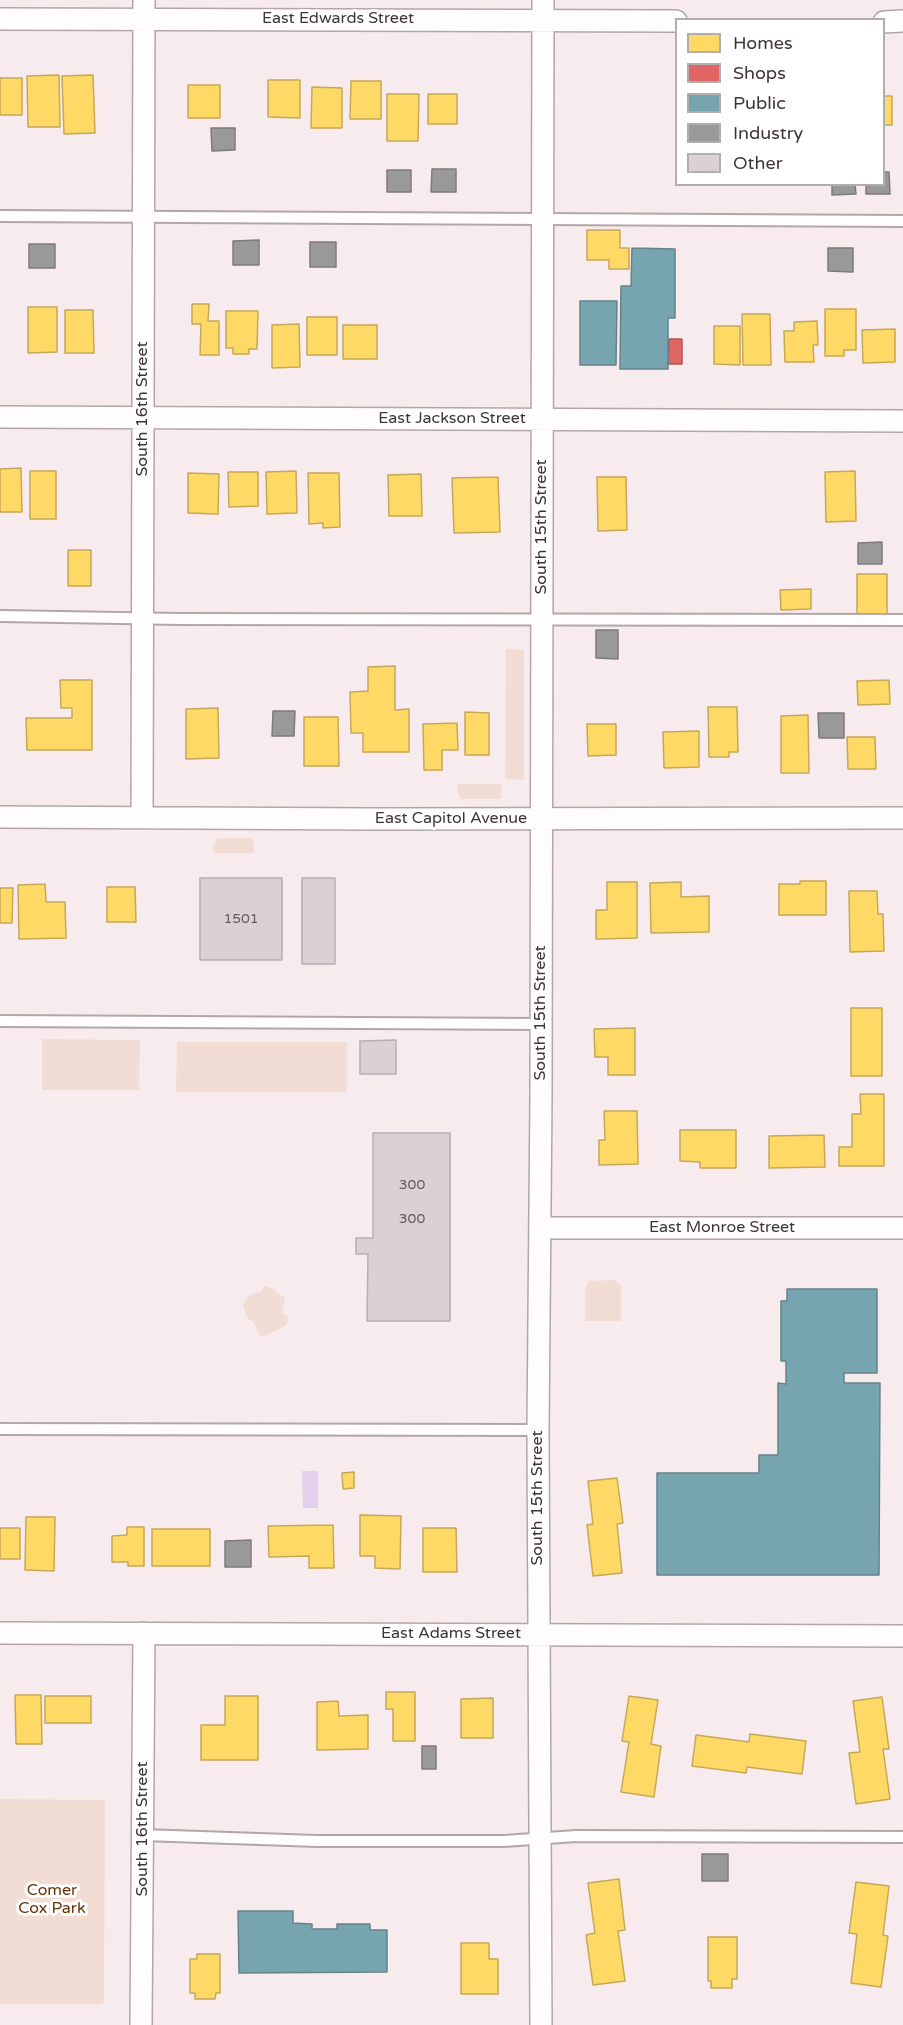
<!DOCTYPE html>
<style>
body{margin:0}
#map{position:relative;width:903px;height:2025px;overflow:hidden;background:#f8ebee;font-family:"Varela Round",sans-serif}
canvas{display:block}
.legend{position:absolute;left:675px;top:18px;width:210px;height:168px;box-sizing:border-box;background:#fff;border:2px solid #b2aeaf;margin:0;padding:8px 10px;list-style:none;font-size:18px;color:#3f3437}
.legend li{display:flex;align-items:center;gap:12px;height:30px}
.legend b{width:30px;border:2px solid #b2aeaf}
</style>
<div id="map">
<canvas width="903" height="2025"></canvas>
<ul class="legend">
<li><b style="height:16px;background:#ffd966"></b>Homes</li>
<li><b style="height:16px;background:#e06666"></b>Shops</li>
<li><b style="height:16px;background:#76a5af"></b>Public</li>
<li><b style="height:16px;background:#999"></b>Industry</li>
<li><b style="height:16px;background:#dccfd6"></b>Other</li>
</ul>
</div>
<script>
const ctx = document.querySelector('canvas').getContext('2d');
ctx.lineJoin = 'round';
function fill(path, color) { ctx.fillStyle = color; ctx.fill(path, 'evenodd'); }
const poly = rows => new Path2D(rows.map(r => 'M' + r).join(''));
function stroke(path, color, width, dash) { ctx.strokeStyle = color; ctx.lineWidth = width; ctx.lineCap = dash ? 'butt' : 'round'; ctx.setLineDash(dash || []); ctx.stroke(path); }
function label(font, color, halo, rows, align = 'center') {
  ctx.font = font + ' "Varela Round",sans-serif'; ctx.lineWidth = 6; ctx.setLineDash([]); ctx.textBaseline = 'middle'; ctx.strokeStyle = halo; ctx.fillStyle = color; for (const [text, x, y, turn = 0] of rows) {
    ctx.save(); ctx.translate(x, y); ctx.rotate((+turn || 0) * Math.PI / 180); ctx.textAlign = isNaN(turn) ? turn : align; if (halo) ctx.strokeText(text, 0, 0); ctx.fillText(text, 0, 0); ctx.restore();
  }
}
fill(poly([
 [506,649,524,650,524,780,505,779],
 [458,784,502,784,501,799,461,799,457,790],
 [217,838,251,838,254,843,254,853,213,853,213,846],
 [42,1039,140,1040,139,1090,42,1090],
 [177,1042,347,1042,347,1092,176,1092],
 [615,1280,621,1285,621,1321,585,1321,585,1290,589,1281],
 [265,1286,273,1289,284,1297,285,1303,282,1308,283,1313,288,1317,287,1324,283,1327,265,1336,261,1336,258,1333,254,1322,248,1319,243,1306,245,1300,252,1294,260,1292],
 [0,1799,105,1800,104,2001,102,2004,0,2004]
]), '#f2ddd4');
fill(poly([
 [302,1471,318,1471,318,1508,303,1508]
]), '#e3d0ed');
const homes = poly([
 [59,75,60,127,28,127,27,76,59,75],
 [93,75,95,133,64,134,62,76,93,75],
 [0,78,22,78,22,115,0,115,0,78],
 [268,80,300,80,300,118,268,117,268,80],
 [351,81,381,81,381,119,350,119,351,81],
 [188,85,220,85,220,118,188,118,188,85],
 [312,87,342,88,342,128,311,128,312,87],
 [387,94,419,94,418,141,387,141,387,94],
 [428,94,457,94,457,124,428,124,428,94],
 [884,96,892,96,892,125,884,125,884,96],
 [587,230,620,230,620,248,629,248,629,269,609,269,609,260,587,260,587,230],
 [192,304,209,304,208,321,219,321,219,355,200,355,201,324,192,324,192,304],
 [28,307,57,307,57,352,28,353,28,307],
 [825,309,856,309,856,350,844,350,844,356,825,356,825,309],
 [65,310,93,310,94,353,65,353,65,310],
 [226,311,258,311,257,349,249,349,249,354,233,354,233,348,226,348,226,311],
 [742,314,770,314,771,365,743,365,742,314],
 [307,317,337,317,337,355,307,355,307,317],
 [817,321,818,345,813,345,814,362,785,362,784,331,794,331,794,322,817,321],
 [299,324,300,367,272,368,272,325,299,324],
 [343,325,377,325,377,359,343,359,343,325],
 [714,326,740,326,740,365,714,364,714,326],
 [895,329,895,362,863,363,862,330,895,329],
 [21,468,22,512,0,512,0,469,21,468],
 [30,471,56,471,56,519,30,519,30,471],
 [296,471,297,513,267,514,266,472,296,471],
 [855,471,856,521,826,522,825,472,855,471],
 [228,472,258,472,258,506,229,507,228,472],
 [188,473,219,474,218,514,188,513,188,473],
 [308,473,339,473,340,527,323,528,323,523,309,524,308,473],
 [421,474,422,516,389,516,388,475,421,474],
 [498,477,500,532,454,533,452,478,498,477],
 [597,477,626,477,627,530,598,531,597,477],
 [68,550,91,550,91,586,68,586,68,550],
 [857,574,887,574,887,615,857,616,857,574],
 [811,589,811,609,781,610,780,590,811,589],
 [395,666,395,710,409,709,409,752,363,752,363,733,351,733,350,692,368,691,368,667,395,666],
 [60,680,92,680,92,750,27,750,26,718,72,718,72,708,61,708,60,680],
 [889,680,890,704,858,705,857,681,889,680],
 [708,707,737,707,738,752,729,752,729,757,709,757,708,707],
 [218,708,219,758,186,759,186,709,218,708],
 [465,712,489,713,489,755,465,755,465,712],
 [808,715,809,773,781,773,781,716,808,715],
 [304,717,338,717,339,766,304,766,304,717],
 [457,723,458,750,442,750,442,770,424,770,423,724,457,723],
 [587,724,616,724,616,755,588,756,587,724],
 [699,731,699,767,664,768,663,732,699,731],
 [847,737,875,737,876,769,848,769,847,737],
 [800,881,826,881,826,915,779,915,779,884,800,884,800,881],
 [607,882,637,882,637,938,596,939,596,910,607,910,607,882],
 [681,882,681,897,709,896,709,932,651,933,650,883,681,882],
 [45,884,46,902,65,902,66,938,19,939,18,885,45,884],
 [107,887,135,887,136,922,107,922,107,887],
 [0,888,13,888,12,923,0,923,0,888],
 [849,891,877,891,878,914,883,914,884,951,850,952,849,891],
 [851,1008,882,1008,882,1076,851,1076,851,1008],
 [635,1028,635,1075,608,1075,608,1057,595,1057,594,1029,635,1028],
 [860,1094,884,1094,884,1166,839,1166,839,1147,852,1147,852,1114,861,1114,860,1094],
 [604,1111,637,1111,638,1164,599,1165,599,1140,605,1140,604,1111],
 [680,1130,736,1130,736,1168,700,1168,700,1162,680,1161,680,1130],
 [824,1135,825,1167,769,1168,769,1136,824,1135],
 [354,1472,354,1488,343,1489,342,1473,354,1472],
 [617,1478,623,1523,617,1524,622,1573,593,1576,587,1525,593,1524,588,1481,617,1478],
 [360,1515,401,1516,400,1569,375,1568,375,1556,360,1556,360,1515],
 [26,1517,55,1517,54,1571,25,1570,26,1517],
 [333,1525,334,1568,309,1568,309,1556,269,1557,268,1526,333,1525],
 [127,1527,144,1527,144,1566,128,1566,128,1562,112,1562,112,1536,127,1535,127,1527],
 [0,1528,20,1528,20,1559,0,1559,0,1528],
 [423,1528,456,1528,457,1572,423,1572,423,1528],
 [152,1529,210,1529,210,1566,152,1566,152,1529],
 [386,1692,415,1692,415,1741,393,1741,393,1709,386,1709,386,1692],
 [15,1695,41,1695,42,1744,16,1744,15,1695],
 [45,1696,91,1696,91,1723,45,1723,45,1696],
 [225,1696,258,1696,258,1760,201,1760,201,1725,225,1725,225,1696],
 [629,1696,658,1700,651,1744,661,1746,654,1797,621,1792,629,1742,622,1741,629,1696],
 [882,1697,889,1749,883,1749,890,1799,856,1804,849,1753,860,1752,853,1701,882,1697],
 [493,1698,493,1738,461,1738,461,1699,493,1698],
 [338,1701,339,1716,368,1715,368,1749,317,1750,317,1702,338,1701],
 [750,1734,806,1741,802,1774,747,1767,746,1773,692,1766,696,1735,749,1742,750,1734],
 [619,1879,625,1930,618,1931,625,1981,593,1985,586,1935,595,1933,588,1883,619,1879],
 [856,1882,889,1886,883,1935,888,1936,881,1987,851,1983,857,1934,849,1933,856,1882],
 [708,1937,737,1937,737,1979,732,1979,732,1988,711,1988,711,1981,708,1981,708,1937],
 [461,1943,489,1943,489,1959,498,1959,498,1994,461,1994,461,1943],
 [197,1954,220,1954,220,1993,216,1993,215,1999,195,1999,195,1993,190,1993,190,1959,197,1959,197,1954]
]);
fill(homes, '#ffd966');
stroke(homes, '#c5a858', 1.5);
const shops = poly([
 [669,339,682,339,682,364,668,364,669,339]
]);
fill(shops, '#e06666');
stroke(shops, '#b05758', 1.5);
const public = poly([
 [632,248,675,249,675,318,668,318,668,369,620,369,621,286,631,286,632,248],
 [580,301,617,301,616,365,580,365,580,301],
 [787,1289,877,1289,877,1373,844,1373,844,1383,880,1383,879,1575,657,1575,657,1473,759,1473,759,1455,778,1455,778,1383,786,1384,786,1361,781,1361,781,1301,787,1301,787,1289],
 [238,1911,293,1911,293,1923,312,1924,312,1929,337,1929,337,1924,370,1924,370,1930,387,1930,387,1972,239,1973,238,1911]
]);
fill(public, '#76a5af');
stroke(public, '#66838b', 1.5);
const industry = poly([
 [211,128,235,128,235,150,212,151,211,128],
 [432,169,456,169,456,192,431,192,432,169],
 [387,170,411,170,411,192,387,192,387,170],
 [884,172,889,172,890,194,866,194,866,184,884,184,884,172],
 [832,184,855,184,856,194,832,195,832,184],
 [259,240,259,265,233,265,233,241,259,240],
 [310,242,336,242,336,267,310,267,310,242],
 [29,244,55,244,55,268,29,268,29,244],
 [828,248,853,248,853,272,828,271,828,248],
 [882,542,882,564,858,564,858,543,882,542],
 [596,630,618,630,618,659,596,658,596,630],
 [273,711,295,711,294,736,272,736,273,711],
 [818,713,844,713,844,738,819,738,818,713],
 [251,1540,251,1567,225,1567,225,1541,251,1540],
 [422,1746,436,1746,436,1769,422,1769,422,1746],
 [702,1854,728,1854,728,1881,702,1881,702,1854]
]);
fill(industry, '#999');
stroke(industry, '#7e7b7c', 1.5);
const building = poly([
 [200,878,282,878,282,960,200,960,200,878],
 [302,878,335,878,335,964,302,964,302,878],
 [396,1040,396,1074,360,1074,360,1041,396,1040],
 [373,1133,450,1133,450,1321,367,1321,368,1254,356,1254,356,1238,373,1238,373,1133]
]);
fill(building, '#dccfd6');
stroke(building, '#b8aeb3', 1.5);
const service = poly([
 [0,216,903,221],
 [0,616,180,619,903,620],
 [0,1021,541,1024],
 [0,1429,538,1430],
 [143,1835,317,1841,504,1841,576,1836,903,1837]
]);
const minor = poly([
 [0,19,676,21],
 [884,22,903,21],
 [0,417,903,421],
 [0,817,374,819,903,818],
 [142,817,144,0],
 [540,1228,903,1228],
 [0,1633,903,1636],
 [141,2025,144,1633],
 [541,2025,538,1430,541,1095,543,0]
]);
stroke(service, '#b1a7a9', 14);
stroke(minor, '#b1a7a9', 24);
stroke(service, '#fefcfc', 10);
stroke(minor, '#fefcfc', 21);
label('14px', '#665b5f', null, [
 ["1501",241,919],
 ["300",412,1185],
 ["300",412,1219]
]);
label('16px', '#3f3437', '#fff', [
 ["East Edwards Street",338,19],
 ["South 16th Street",143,409,-90],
 ["East Jackson Street",452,419],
 ["South 15th Street",542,527,-90],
 ["East Capitol Avenue",451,819],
 ["South 15th Street",541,1013,-90],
 ["East Monroe Street",722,1228],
 ["South 15th Street",538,1498,-90],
 ["East Adams Street",451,1634],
 ["South 16th Street",143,1829,-90]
]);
label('16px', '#663305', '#fff', [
 ["Comer",52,1891],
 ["Cox Park",52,1909]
]);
</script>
